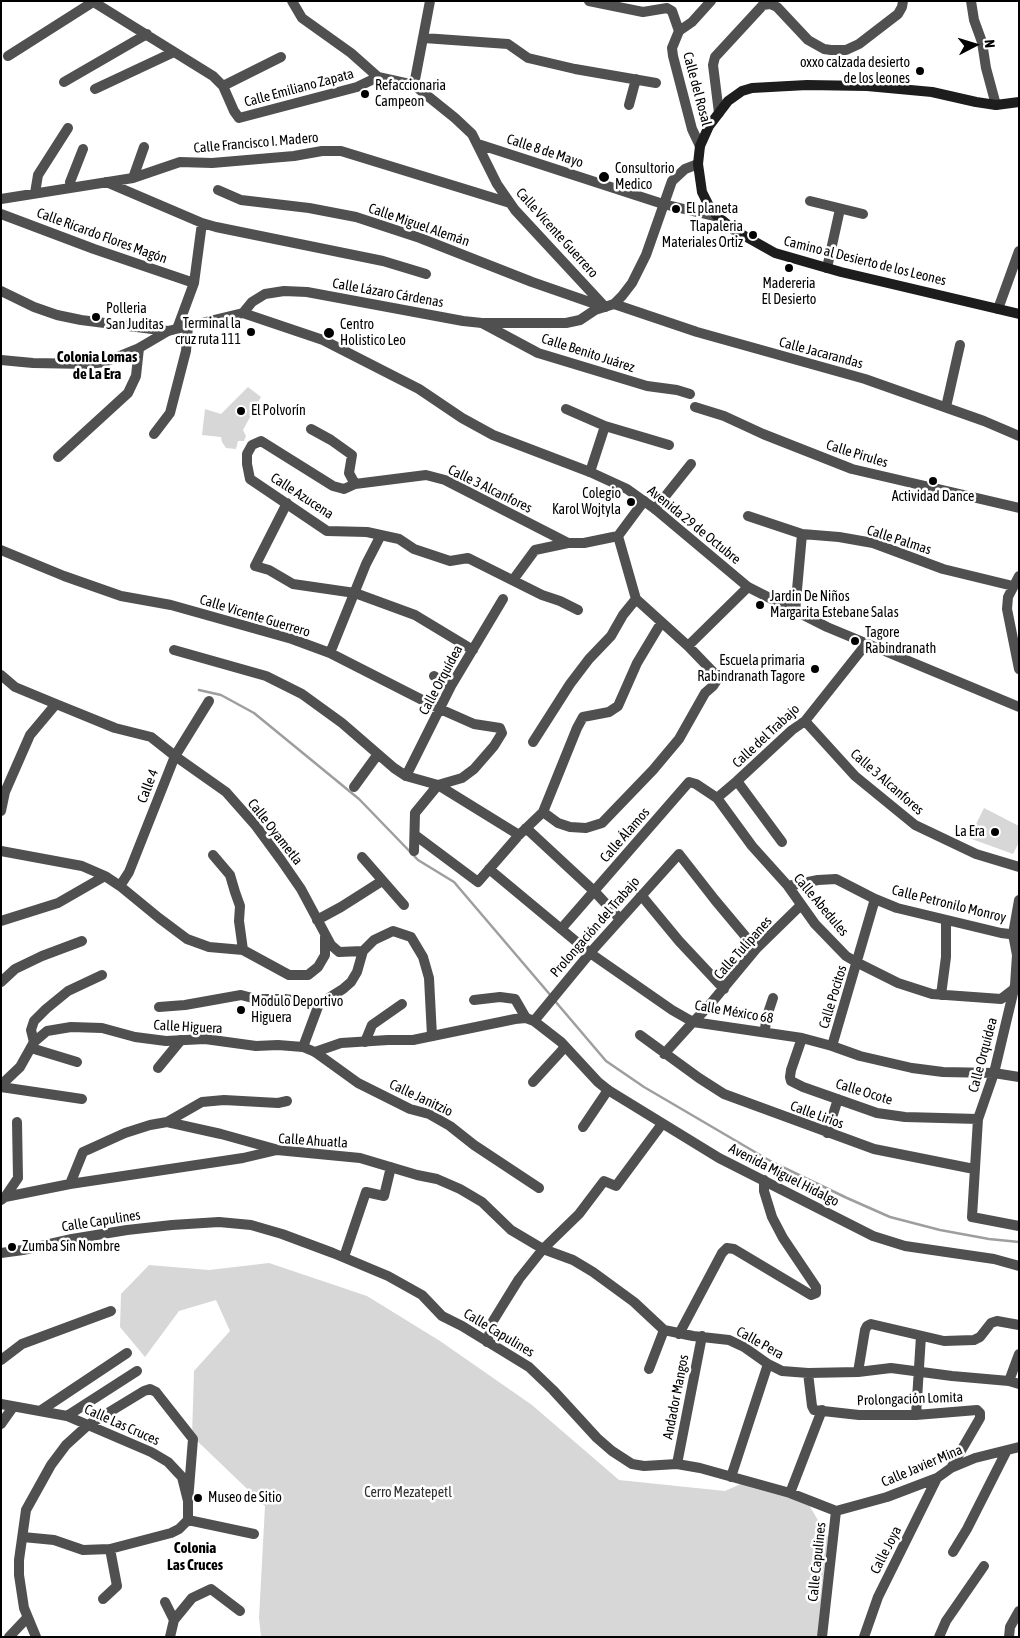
<!DOCTYPE html>
<meta charset="utf-8">
<style>
body{margin:0}
#map{position:relative;width:1020px;height:1638px;overflow:hidden;background:#fff;font-family:"Asap Condensed",sans-serif}
canvas{display:block}
.frame{position:absolute;inset:0;border:2px solid #000;pointer-events:none}
.north{position:absolute;left:950px;top:20px;width:50px;height:50px;-webkit-text-stroke:4px #fff;paint-order:stroke;rotate:85deg;font-size:14px;font-weight:700;line-height:20px;text-align:center;color:#000}
.north::after{content:'';display:block;margin:auto;width:18px;height:22px;background:#000;clip-path:polygon(50% 0,100% 100%,50% 72%,0 100%)}
</style>
<div id="map">
<canvas width="1020" height="1638"></canvas>
<div class="frame"></div>
<div class="north">N</div>
</div>
<script>
const ctx = document.querySelector('canvas').getContext('2d');
ctx.lineJoin = 'round';
function fill(path, color) { ctx.fillStyle = color; ctx.fill(path, 'evenodd'); }
const poly = rows => new Path2D(rows.map(r => 'M' + r).join(''));
function stroke(path, color, width, dash) { ctx.strokeStyle = color; ctx.lineWidth = width; ctx.lineCap = dash ? 'butt' : 'round'; ctx.setLineDash(dash || []); ctx.stroke(path); }
function label(font, color, halo, rows, align = 'center') {
  ctx.font = font + ' "Asap Condensed",sans-serif'; ctx.lineWidth = 5; ctx.setLineDash([]); ctx.textBaseline = 'middle'; ctx.strokeStyle = halo; ctx.fillStyle = color; for (const [text, x, y, turn = 0] of rows) {
    ctx.save(); ctx.translate(x, y); ctx.rotate((+turn || 0) * Math.PI / 180); ctx.textAlign = isNaN(turn) ? turn : align; if (halo) ctx.strokeText(text, 0, 0); ctx.fillText(text, 0, 0); ctx.restore();
  }
}
fill(poly([
 [248,387,261,397,243,430,246,436,244,441,238,441,236,449,226,448,222,442,221,437,202,435,205,409,221,414],
 [984,808,1019,826,1019,842,1013,854,969,838],
 [269,1263,367,1296,440,1341,532,1405,619,1480,725,1491,743,1483,806,1500,828,1537,820,1637,261,1637,259,1618,265,1506,192,1436,194,1371,230,1331,216,1300,179,1311,145,1357,120,1327,121,1294,149,1265,209,1270]
]), '#d7d7d7');
stroke(poly([
 [199,690,221,695,254,713,359,799,418,860,454,882,552,997],
 [555,1001,606,1061,644,1087,772,1162,847,1198,890,1217,940,1230,989,1239,1019,1242]
]), '#9e9e9e', 2.5);
stroke(poly([
 [92,1,213,76,223,86,234,111,239,118,357,87,378,77],
 [292,1,302,18,351,53,378,77,414,85,455,118,472,134,497,184,515,210,605,307],
 [589,1,643,12,667,8,672,11,679,31,672,48,673,56,692,129,700,146],
 [971,1,974,20,982,42,986,68,996,105],
 [679,31,692,22,711,1],
 [424,38,508,44,528,58,575,69,656,83],
 [8,56,93,2],
 [64,82,147,34],
 [414,85,430,1],
 [223,86,281,57],
 [95,89,174,52],
 [629,105,636,79],
 [719,113,713,65,715,57,763,5,770,4,777,7,808,40,824,49,831,50,846,50,859,44,898,14,902,7,903,1],
 [478,144,663,204,718,217],
 [133,178,144,147],
 [106,182,202,223,216,227,383,261,426,274],
 [72,187,70,182,83,149],
 [218,190,241,200,309,208,356,217,420,238,532,282,604,307],
 [35,193,38,175,68,128],
 [1,199,133,178,180,162,212,163,294,156,322,151,341,151,510,203],
 [810,201,863,214],
 [1,214,94,249,194,283],
 [827,268,840,209],
 [614,304,697,332,865,379,984,421,1019,436],
 [998,309,1019,251],
 [482,323,538,353,647,386,677,390,690,394],
 [177,329,194,283,202,223],
 [1,360,33,363,88,364,105,362,139,348,168,331],
 [695,407,724,416,763,434,852,469,1019,508],
 [946,407,960,345],
 [566,409,605,426,669,445],
 [311,429,331,440,352,455,349,473,355,484],
 [154,434,170,413,186,351,188,326],
 [58,457,128,393,136,376,139,348],
 [590,472,605,426],
 [287,503,255,566,269,570,293,584,355,593,415,615,473,650],
 [655,509,691,464],
 [748,516,802,534,839,537,873,543,943,569,1013,586],
 [568,543,445,480,426,475,355,484,344,489,333,486,261,441,252,445,247,454,247,464,250,479,327,531,367,532,399,539,414,549,450,561,468,558,542,595,560,601,578,610],
 [1,550,64,576,121,596,171,605,292,639,330,653,440,709,474,724,500,728,502,733,494,746,474,769,462,778,438,785,415,813,414,851],
 [1019,576,1008,597,1007,609,1019,669],
 [513,580,535,550,568,543,584,543,618,536,644,501],
 [795,612,802,534],
 [688,646,748,587],
 [174,650,266,676,302,694,342,723,394,768,406,776,438,785,519,835],
 [330,653,366,564,381,535],
 [1,675,15,687,56,704,115,728,151,737,175,756,226,792,256,826,281,860,301,889,331,945,339,952,363,951,374,940,393,931,411,937,423,957,429,978,432,1036],
 [434,676,451,686],
 [805,721,855,776,915,825,976,854,1019,867],
 [533,742,570,684,589,659,611,636,623,615,636,599],
 [406,776,451,686,503,599],
 [737,781,782,842],
 [354,787,378,754],
 [717,798,737,781,792,730,805,721,867,643],
 [1,811,5,792,30,735,56,704],
 [543,812,558,823,570,827,586,828,602,823,653,770,679,739,705,693,713,686,717,680,716,675,688,646,636,599,618,536],
 [526,828,595,892,620,919],
 [415,835,478,882,519,835,543,812,577,728,583,717,609,712,618,706,637,663,661,623],
 [1,851,82,866,105,876,120,886,159,918,187,939,209,947,243,950,289,975,308,975,318,967,325,955,325,937],
 [213,855,230,875,235,892,240,906,239,921,243,950],
 [362,857,404,905],
 [489,869,590,953,672,1010,693,1022,802,1038,832,1046,860,1056,912,1068,943,1072,994,1073,1019,1077],
 [120,886,129,872,175,756,209,701],
 [788,886,818,880,836,879,875,899,897,908,1001,933,1018,935],
 [641,895,679,941,724,989],
 [1019,900,1013,934,1017,955,1015,985,994,1073,978,1119,972,1217,1019,1226],
 [317,920,341,907,382,881],
 [1,921,58,903,105,876],
 [561,929,689,782,696,784,717,798,752,846,788,886,815,924,846,956,858,963,898,983,932,994,1001,999,1014,989,1019,989],
 [1,982,15,969,42,956,82,941],
 [941,995,946,957,946,920],
 [474,1000,500,997,515,999,526,1018],
 [159,1007,185,1005,241,995,256,999,285,999,319,1004],
 [534,1021,590,953,679,854,715,900,756,949],
 [765,1031,766,1019,773,998],
 [640,1035,699,1078,724,1094,874,1149,974,1169],
 [802,1038,791,1070,790,1077,791,1081,803,1087,877,1113,905,1117,978,1119],
 [34,1042,31,1030,34,1021,46,1009,68,991,102,975],
 [365,1042,372,1025,402,1004],
 [832,1046,875,899],
 [303,1047,319,1004,343,989,351,982,357,972,363,951],
 [31,1048,77,1062],
 [315,1052,358,1083,410,1109,429,1114,450,1126,474,1145,539,1188],
 [664,1054,693,1022,707,1008,756,949,801,905],
 [158,1068,181,1040],
 [533,1082,565,1047],
 [1,1087,82,1099],
 [167,1122,221,1134,275,1149],
 [583,1127,608,1090],
 [827,1133,838,1099],
 [70,1184,83,1152,125,1133,150,1125,167,1122,202,1102,224,1100,278,1103,287,1101],
 [5,1197,18,1178,17,1122],
 [1,1200,5,1197,70,1184,243,1158,277,1150,360,1158,417,1175,437,1179,460,1189,482,1202,511,1230,543,1249,573,1260,593,1272,634,1302,664,1330,693,1336,729,1340,744,1347,768,1364,782,1371,808,1373,858,1372,891,1368,952,1376,1009,1381,1019,1384],
 [1,1253,23,1250,72,1239,127,1230,172,1225,219,1222,251,1225,282,1234,333,1253,388,1276,422,1295,442,1316,462,1326,529,1367,553,1390,597,1438,612,1451,632,1464,644,1466,677,1464,700,1468,790,1493,836,1511],
 [344,1257,366,1192,384,1196,391,1167],
 [679,1334,722,1253,727,1248,734,1249,811,1295,816,1293,816,1287,783,1238,772,1217,764,1191,764,1180],
 [487,1342,493,1321,501,1308,519,1279,543,1249,579,1214,604,1181,616,1186,662,1124],
 [1,1360,22,1344,111,1311],
 [649,1369,664,1330],
 [858,1372,865,1330,867,1326,871,1324,944,1341,974,1340,980,1337,991,1323,997,1321,1019,1325],
 [808,1373,812,1406,814,1410,859,1415,916,1415,977,1410,980,1413,980,1418,951,1468],
 [1009,1381,1019,1354],
 [1,1404,67,1416,151,1452,168,1462,182,1477,188,1501,188,1520],
 [40,1411,127,1353],
 [916,1415,921,1336],
 [67,1416,137,1371],
 [1,1424,13,1407],
 [677,1464,702,1336],
 [731,1477,768,1364],
 [790,1493,822,1410],
 [836,1511,887,1497,937,1478,951,1468,975,1458,1019,1447],
 [188,1520,254,1534],
 [23,1537,54,1540,83,1550,110,1549,171,1533,179,1529,188,1520],
 [953,1552,967,1529,1006,1452],
 [103,1599,117,1586,110,1549],
 [165,1602,174,1620],
 [9,1637,27,1618],
 [36,1637,24,1608,19,1575,19,1560,26,1510,51,1465,66,1445,88,1425,144,1391,150,1389,156,1392,193,1439,188,1501],
 [170,1637,174,1620,192,1598,211,1589,240,1611],
 [822,1637,836,1511],
 [864,1637,878,1597,937,1478],
 [939,1637,946,1621,984,1566],
 [1009,1637,1010,1627,1019,1611]
]), '#505050', 10);
stroke(poly([
 [1,291,34,307,57,315,81,320,168,331,243,313,252,302,265,294,284,291,307,292,463,321,482,323,566,323,580,320,595,310,614,304,622,296,632,283,646,255,672,181,685,169,698,164],
 [243,313,323,340,419,389,462,418,493,435,590,472,627,489,655,509,748,587,827,627,1019,707],
 [1,1085,20,1067,34,1042,47,1031,71,1027,102,1028,135,1037,166,1041,205,1039,256,1046,278,1045,303,1047,315,1052,341,1043,388,1040,413,1040,515,1019,526,1018,534,1021,561,1042,598,1082,608,1090,719,1158,873,1236,905,1246,994,1259,1019,1266]
]), '#505050', 10);
stroke(poly([
 [1019,102,996,105,976,102,932,92,867,86,807,85,752,88,742,91,728,101,709,126,700,146,698,164,702,192,709,206,718,217,734,230,775,253,841,272,1019,314]
]), '#1d1d1d', 10);
for (const [x, y, r, color] of [
 [920,71,5,"#000"],
 [365,94,5,"#000"],
 [604,177,6,"#000"],
 [676,209,5,"#000"],
 [753,235,5,"#000"],
 [789,268,5,"#000"],
 [96,317,5,"#000"],
 [251,332,5,"#000"],
 [329,333,6,"#000"],
 [241,411,5,"#000"],
 [933,481,5,"#000"],
 [631,502,5,"#000"],
 [760,605,5,"#000"],
 [855,641,5,"#000"],
 [815,669,5,"#000"],
 [995,832,5,"#000"],
 [241,1010,5,"#000"],
 [12,1247,5,"#000"],
 [198,1498,5,"#000"]
]) { const dot = new Path2D(); dot.arc(x, y, r, 0, 2 * Math.PI); ctx.fillStyle = color; ctx.fill(dot); stroke(dot, '#fff', 2); }
label('14px', '#000', '#fff', [
 ["oxxo calzada desierto",910,63,"right"],
 ["de los leones",910,79,"right"],
 ["Refaccionaria",375,86],
 ["Campeon",375,102],
 ["Consultorio",615,169],
 ["Medico",615,185],
 ["El planeta",686,209],
 ["Tlapaleria",743,227,"right"],
 ["Materiales Ortiz",743,243,"right"],
 ["Madereria",789,284,"center"],
 ["El Desierto",789,300,"center"],
 ["Polleria",106,309],
 ["San Juditas",106,325],
 ["Terminal la",241,324,"right"],
 ["cruz ruta 111",241,340,"right"],
 ["Centro",340,325],
 ["Holistico Leo",340,341],
 ["El Polvorín",251,411],
 ["Colegio",621,494,"right"],
 ["Karol Wojtyla",621,510,"right"],
 ["Actividad Dance",933,497,"center"],
 ["Jardin De Niños",770,597],
 ["Margarita Estebane Salas",770,613],
 ["Tagore",865,633],
 ["Rabindranath",865,649],
 ["Escuela primaria",805,661,"right"],
 ["Rabindranath Tagore",805,677,"right"],
 ["La Era",985,832,"right"],
 ["Modulo Deportivo",251,1002],
 ["Higuera",251,1018],
 ["Zumba Sin Nombre",22,1247],
 ["Museo de Sitio",208,1498]
], 'left');
label('14px', '#000', '#fff', [
 ["Calle Emiliano Zapata",299,88,-15],
 ["Calle del Rosal",697,89,75],
 ["Calle Francisco I. Madero",256,143,-5],
 ["Calle 8 de Mayo",545,151,18],
 ["Calle Miguel Alemán",419,225,19],
 ["Calle Vicente Guerrero",557,233,48],
 ["Calle Ricardo Flores Magón",102,236,20],
 ["Camino al Desierto de los Leones",865,261,14],
 ["Calle Lázaro Cárdenas",388,293,10],
 ["Calle Benito Juárez",588,353,18],
 ["Calle Jacarandas",821,353,15],
 ["Calle Pirules",857,454,17],
 ["Calle 3 Alcanfores",490,489,26],
 ["Calle Azucena",302,496,33],
 ["Avenida 29 de Octubre",694,525,39],
 ["Calle Palmas",899,540,18],
 ["Calle Vicente Guerrero",255,616,17],
 ["Calle Orquídea",441,680,-62],
 ["Calle del Trabajo",766,736,-43],
 ["Calle 3 Alcanfores",887,782,41],
 ["Calle 4",148,786,-69],
 ["Calle Oyametla",275,832,52],
 ["Calle Álamos",625,835,-49],
 ["Calle Petronilo Monroy",949,904,14],
 ["Calle Abedules",821,905,50],
 ["Prolongación del Trabajo",595,927,-49],
 ["Calle Tulipanes",743,948,-48],
 ["Calle Pocitos",833,997,-73],
 ["Calle México 68",734,1012,10],
 ["Calle Higuera",188,1027,3],
 ["Calle Orquídea",983,1055,-75],
 ["Calle Ocote",864,1092,17],
 ["Calle Janitzio",421,1098,25],
 ["Calle Lirios",817,1115,20],
 ["Calle Ahuatla",313,1141,4],
 ["Avenida Miguel Hidalgo",784,1175,27],
 ["Calle Capulines",101,1221,-9],
 ["Calle Capulines",499,1333,31],
 ["Calle Pera",760,1343,29],
 ["Andador Mangos",676,1397,-79],
 ["Prolongación Lomita",910,1399,-2],
 ["Calle Las Cruces",122,1425,24],
 ["Calle Javier Mina",922,1466,-23],
 ["Calle Joya",886,1550,-63],
 ["Calle Capulines",817,1562,-84]
]);
label('14px', '#2e2e2e', '#fff', [
 ["Cerro Mezatepetl",408,1493]
]);
label('bold 15px', '#000', '#fff', [
 ["Colonia Lomas",97,357],
 ["de La Era",97,374],
 ["Colonia",195,1548],
 ["Las Cruces",195,1565]
]);
</script>
